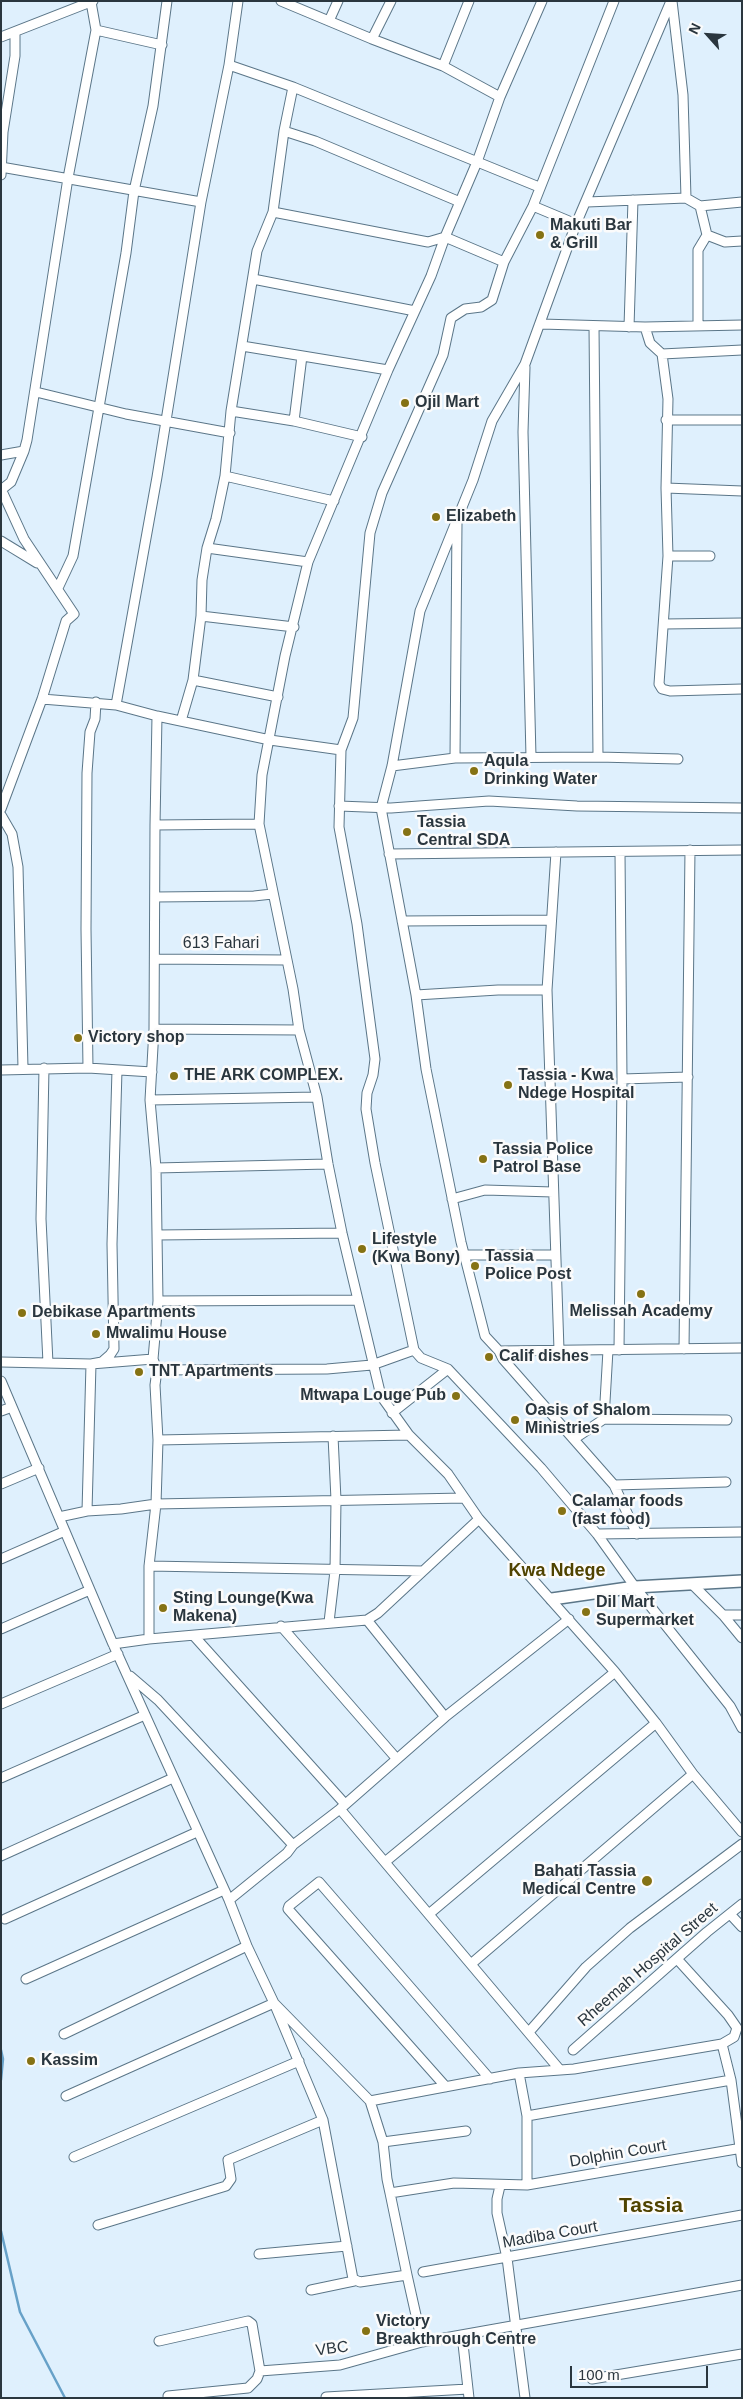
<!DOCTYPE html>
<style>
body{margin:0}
#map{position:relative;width:743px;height:2399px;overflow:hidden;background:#dff0fd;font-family:Arial,sans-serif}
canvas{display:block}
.frame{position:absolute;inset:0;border:2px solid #2a363e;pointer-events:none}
.north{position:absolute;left:683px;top:10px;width:50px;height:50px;-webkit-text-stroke:4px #fbfbfb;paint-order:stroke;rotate:296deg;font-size:14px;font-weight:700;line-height:20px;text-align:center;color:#2a363e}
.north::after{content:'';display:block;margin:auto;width:18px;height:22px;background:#2a363e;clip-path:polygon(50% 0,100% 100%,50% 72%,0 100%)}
.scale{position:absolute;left:570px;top:2366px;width:138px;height:22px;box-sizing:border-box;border:2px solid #2a363e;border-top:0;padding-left:6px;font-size:15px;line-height:18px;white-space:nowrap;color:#2a363e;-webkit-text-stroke:4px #fbfbfb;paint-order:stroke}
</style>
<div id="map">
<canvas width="743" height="2399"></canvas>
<div class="frame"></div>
<div class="north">N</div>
<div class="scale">100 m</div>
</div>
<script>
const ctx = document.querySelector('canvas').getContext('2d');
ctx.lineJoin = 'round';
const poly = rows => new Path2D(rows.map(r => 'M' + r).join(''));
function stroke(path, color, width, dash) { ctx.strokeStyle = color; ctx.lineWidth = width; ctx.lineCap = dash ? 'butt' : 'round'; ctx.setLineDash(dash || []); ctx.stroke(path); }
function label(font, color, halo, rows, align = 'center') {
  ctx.font = font + ' Arial,sans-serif'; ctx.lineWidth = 5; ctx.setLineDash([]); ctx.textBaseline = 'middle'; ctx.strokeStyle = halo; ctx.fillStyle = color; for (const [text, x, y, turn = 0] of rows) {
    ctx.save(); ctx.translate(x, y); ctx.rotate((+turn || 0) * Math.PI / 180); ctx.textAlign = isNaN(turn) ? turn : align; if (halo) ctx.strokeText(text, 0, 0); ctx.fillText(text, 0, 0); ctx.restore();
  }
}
stroke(poly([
 [1,2050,3,2059,1,2080],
 [1,2231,20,2312,65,2398]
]), '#67a1c8', 2.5);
const minor = poly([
 [281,1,372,39,443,66,500,97],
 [542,1,500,97,477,162,445,237,431,276,388,370,308,562,285,656,262,775,259,824,293,989,299,1030,317,1097,328,1164,342,1233,381,1396,409,1435,448,1474,479,1519,615,1672,656,1723,693,1774,742,1832],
 [614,1,533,206,504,262,492,300,481,307,465,309,451,318,443,355,382,493,370,533,353,718,341,750,339,827,357,924,375,1059,373,1075,367,1093,366,1109,375,1163,414,1350,421,1358,448,1369,541,1468,597,1534,635,1587,730,1706,742,1728],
 [672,1,683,95,686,198],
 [329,21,338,1],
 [96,30,162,45],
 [1,37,93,1],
 [372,39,391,1],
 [229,65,293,87,539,187],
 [443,66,469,1],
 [284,131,315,141,460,202],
 [1,167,201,202],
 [1,175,3,132,15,56,15,32],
 [587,202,686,198,700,206,707,235,725,242,742,241],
 [533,206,576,224],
 [700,206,742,202],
 [273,212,428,242,445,237,504,262],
 [253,279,415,311],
 [541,324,645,327,742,325],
 [698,326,698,250,707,235],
 [629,327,633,200],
 [645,327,650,343,662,354,668,399,666,488,668,556,659,684,662,689,670,691,742,689],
 [242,346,388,370],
 [662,354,742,350],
 [525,367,523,432,531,757],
 [36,392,126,414,230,433],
 [231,411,294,421,362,437],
 [666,420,742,420],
 [294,421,302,356],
 [1,455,24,451,27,440,68,178,96,30,91,2],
 [225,476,334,501],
 [666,488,742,491],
 [1,489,24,539,74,614,66,621,42,699,1,809],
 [1,490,11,482,24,451],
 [1,541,37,563],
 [207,548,308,562],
 [668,556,710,556],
 [58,588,73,556,126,253,134,191,153,106,167,1],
 [201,616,294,627],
 [664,624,742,623],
 [193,680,278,697],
 [42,699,116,705,157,716,270,740,341,750],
 [116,705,157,477,201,202,229,65,238,1],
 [181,721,193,680,201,616,202,580,207,548,216,519,225,476,231,411,257,251,273,212,284,131,293,87],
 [598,757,678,759],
 [455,758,457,523],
 [392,766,455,758,598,757,594,326],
 [339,806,391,808,489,801,577,806,742,808],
 [1,815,12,834,18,867,23,1068],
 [155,825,157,716],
 [556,852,547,990,559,1350],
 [389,854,742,850],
 [155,897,254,896,272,894],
 [402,921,550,920],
 [155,959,286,960],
 [416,995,498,990,547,990],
 [154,1029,299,1030],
 [44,1068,41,1219,48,1363],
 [88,1068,86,929,87,773,90,732,95,719,96,702],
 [1,1070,88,1068,152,1072],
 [622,1079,688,1077],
 [150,1100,317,1097],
 [156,1168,328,1164],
 [452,1199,485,1190,553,1192],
 [157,1235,342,1233],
 [465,1255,555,1255],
 [158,1301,358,1300],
 [684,1349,690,850],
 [619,1350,622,1079,620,852],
 [499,1351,742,1348],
 [1,1362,91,1364,102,1362,110,1355,114,1349,112,1244,117,1070],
 [157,1370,327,1369,372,1365,414,1350],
 [1,1381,113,1644,229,1900,247,1946,274,2003,370,2101,383,2142,387,2179,390,2193,454,2183,527,2185,742,2148],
 [1,1411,12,1407],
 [392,1413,448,1369],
 [604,1419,727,1420],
 [574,1439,604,1419,608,1350],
 [158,1440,409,1435],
 [1,1484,39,1468],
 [614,1485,726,1482],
 [87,1511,91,1364,153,1359],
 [59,1517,87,1511,121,1509,156,1504,464,1498],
 [597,1534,742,1532],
 [637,1534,614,1485,503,1359,499,1351,485,1336,461,1242,426,1069,416,995,381,808,392,766,420,611,473,480,492,421,525,364,576,224,671,1],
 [1,1559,65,1531],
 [149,1566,423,1571],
 [693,1585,723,1615,742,1638],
 [723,1615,742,1615],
 [367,1620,445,1717],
 [329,1622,335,1571,336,1500,333,1436],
 [281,1626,396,1758],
 [1,1629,90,1590],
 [194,1636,345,1804],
 [149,1639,149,1566,156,1504,158,1440,155,1385,157,1370,153,1359,158,1301,156,1168,150,1100,154,1029,155,825,259,824],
 [113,1644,149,1639,367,1620,378,1613,479,1519],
 [130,1676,158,1700,293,1845],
 [1,1704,118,1654],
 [1,1778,145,1715],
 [340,1809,560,2070],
 [1,1856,173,1778],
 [385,1862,615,1672],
 [229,1900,287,1853,293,1845,340,1809,445,1717,569,1619],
 [429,1914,656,1723],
 [730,1914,742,1927],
 [5,1919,197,1832],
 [471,1964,693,1774],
 [26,1979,224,1890],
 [529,2032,586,1967,630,1928,742,1844],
 [64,2034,247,1946],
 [722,2044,731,2080,742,2163],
 [573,2050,707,1932,742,1904],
 [519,2073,527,2116,527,2185],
 [446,2087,288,1909,289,1906,319,1882,490,2079],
 [66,2096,274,2003,323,2120,353,2279,360,2282,407,2275,422,2342],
 [370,2101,519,2073,574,2069,722,2044,734,2037,737,2028,728,2015,678,1960],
 [527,2116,731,2080],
 [383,2142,466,2131],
 [74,2157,299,2061],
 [500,2186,497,2199,497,2213,507,2258,525,2398],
 [390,2193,407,2275],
 [98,2225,226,2186,231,2179,228,2160,323,2120],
 [259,2254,347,2246],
 [423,2272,742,2215],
 [311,2290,354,2281],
 [462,2335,469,2398],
 [159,2341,248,2321,252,2324,260,2371],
 [592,2379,742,2354],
 [168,2396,248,2388,257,2379,260,2371,340,2365,422,2342,742,2285],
 [326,2397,468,2389]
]);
const tertiary = poly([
 [552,1599,635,1587,742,1581]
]);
stroke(minor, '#5b7688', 11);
stroke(tertiary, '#5b7688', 14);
stroke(minor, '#fff', 9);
stroke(tertiary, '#fff', 11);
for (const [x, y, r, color] of [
 [540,235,5,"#857214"],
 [405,403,5,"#857214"],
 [436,517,5,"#857214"],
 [474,771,5,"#857214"],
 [407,832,5,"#857214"],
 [78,1038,5,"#857214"],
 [174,1076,5,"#857214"],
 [508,1085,5,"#857214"],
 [483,1159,5,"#857214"],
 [362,1249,5,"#857214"],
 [475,1266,5,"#857214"],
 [641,1294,5,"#857214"],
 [22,1313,5,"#857214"],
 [96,1334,5,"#857214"],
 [489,1357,5,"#857214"],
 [139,1372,5,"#857214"],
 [456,1396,5,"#857214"],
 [515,1420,5,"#857214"],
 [562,1511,5,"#857214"],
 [163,1608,5,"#857214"],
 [586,1612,5,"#857214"],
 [647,1881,6,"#857214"],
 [31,2061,5,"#857214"],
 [366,2331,5,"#857214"]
]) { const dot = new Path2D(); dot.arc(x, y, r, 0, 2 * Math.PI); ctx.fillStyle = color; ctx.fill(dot); stroke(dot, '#fbfbfb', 2); }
label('bold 16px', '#2a363e', '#fbfbfb', [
 ["Makuti Bar",550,226],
 ["& Grill",550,244],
 ["Ojil Mart",415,403],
 ["Elizabeth",446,517],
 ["Aqula",484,762],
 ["Drinking Water",484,780],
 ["Tassia",417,823],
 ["Central SDA",417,841],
 ["Victory shop",88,1038],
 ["THE ARK COMPLEX.",184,1076],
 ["Tassia - Kwa",518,1076],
 ["Ndege Hospital",518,1094],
 ["Tassia Police",493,1150],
 ["Patrol Base",493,1168],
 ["Lifestyle",372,1240],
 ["(Kwa Bony)",372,1258],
 ["Tassia",485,1257],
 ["Police Post",485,1275],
 ["Melissah Academy",641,1312,"center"],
 ["Debikase Apartments",32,1313],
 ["Mwalimu House",106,1334],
 ["Calif dishes",499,1357],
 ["TNT Apartments",149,1372],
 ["Mtwapa Louge Pub",446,1396,"right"],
 ["Oasis of Shalom",525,1411],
 ["Ministries",525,1429],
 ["Calamar foods",572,1502],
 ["(fast food)",572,1520],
 ["Sting Lounge(Kwa",173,1599],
 ["Makena)",173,1617],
 ["Dil Mart",596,1603],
 ["Supermarket",596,1621],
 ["Bahati Tassia",636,1872,"right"],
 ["Medical Centre",636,1890,"right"],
 ["Kassim",41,2061],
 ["Victory",376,2322],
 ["Breakthrough Centre",376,2340]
], 'left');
label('16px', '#2a363e', '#fbfbfb', [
 ["613 Fahari",221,944],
 ["Rheemah Hospital Street",648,1965,-41],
 ["Dolphin Court",618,2154,-10],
 ["Madiba Court",550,2235,-10],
 ["VBC",332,2349,-7]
]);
label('bold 18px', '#504300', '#fbfbfb', [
 ["Kwa Ndege",557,1571]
]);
label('bold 21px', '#504300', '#fbfbfb', [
 ["Tassia",651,2206]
]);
</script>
